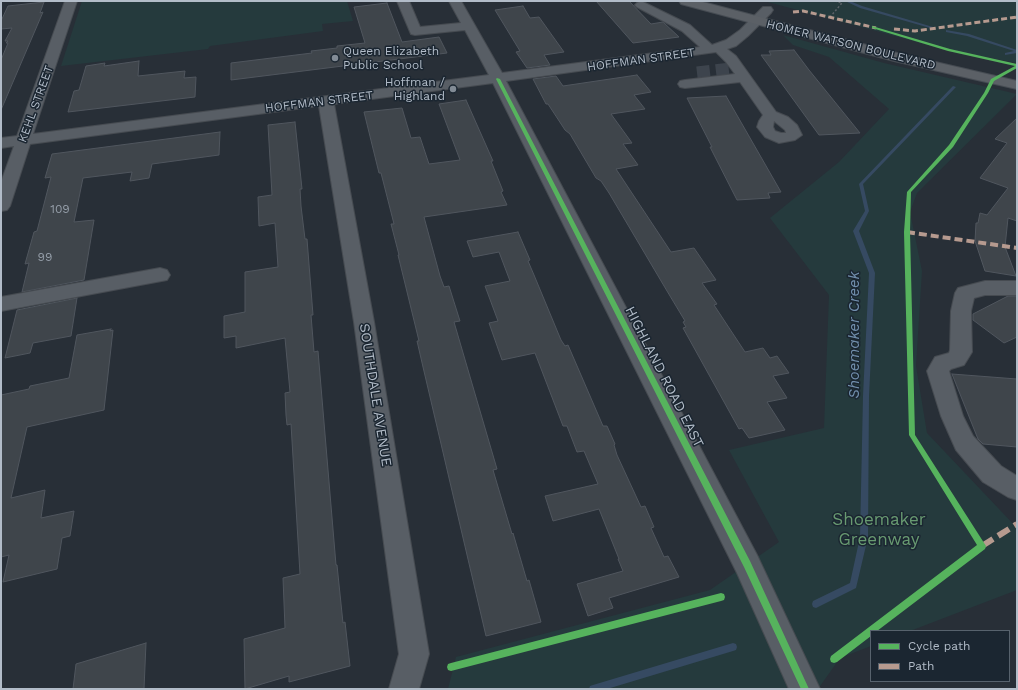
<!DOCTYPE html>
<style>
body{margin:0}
#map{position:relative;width:1018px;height:690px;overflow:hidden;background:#282f37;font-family:"Work Sans",sans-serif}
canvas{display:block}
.frame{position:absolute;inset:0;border:2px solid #b2bcc8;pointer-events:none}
.legend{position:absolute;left:870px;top:630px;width:140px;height:52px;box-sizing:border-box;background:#1b2631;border:1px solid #57626d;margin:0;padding:5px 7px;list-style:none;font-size:12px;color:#b2bcc8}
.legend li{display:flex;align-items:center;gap:8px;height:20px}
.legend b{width:20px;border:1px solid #57626d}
</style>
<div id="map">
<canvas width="1018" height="690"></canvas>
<div class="frame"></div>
<ul class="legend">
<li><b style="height:5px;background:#56b35d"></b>Cycle path</li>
<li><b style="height:5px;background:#b69a8f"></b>Path</li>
</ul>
</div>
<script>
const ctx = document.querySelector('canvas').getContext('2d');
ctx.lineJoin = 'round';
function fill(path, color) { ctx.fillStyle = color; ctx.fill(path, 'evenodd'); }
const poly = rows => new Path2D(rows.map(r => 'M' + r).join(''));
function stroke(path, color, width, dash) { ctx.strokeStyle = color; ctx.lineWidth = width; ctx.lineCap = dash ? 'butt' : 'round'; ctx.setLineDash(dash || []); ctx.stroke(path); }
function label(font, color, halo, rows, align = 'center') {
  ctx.font = font + ' "Work Sans",sans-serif'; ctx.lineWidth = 3; ctx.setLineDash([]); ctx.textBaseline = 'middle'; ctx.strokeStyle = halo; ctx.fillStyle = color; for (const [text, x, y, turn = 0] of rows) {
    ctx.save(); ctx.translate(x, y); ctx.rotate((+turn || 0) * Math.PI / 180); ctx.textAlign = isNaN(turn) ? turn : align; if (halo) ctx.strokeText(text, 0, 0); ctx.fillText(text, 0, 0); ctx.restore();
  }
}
fill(poly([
 [82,1,347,1,353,21,322,24,323,31,210,46,208,49,61,66],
 [764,1,1017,1,1017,63,947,50],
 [783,35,884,63,1017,94,917,193,910,212,922,271,916,366,927,433,1017,528,1017,590,910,631,871,631,871,646,840,658,818,689,448,689,456,657,710,590,779,542,729,450,824,428,829,295,770,218,839,162,889,109,829,57,793,45]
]), '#253a3d');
fill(poly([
 [845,1,850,1,862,6,933,27,930,28,860,8,845,1],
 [946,30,969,34,1017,50,1017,53,1005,55,1005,53,1014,51,967,36,946,32,946,30],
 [953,86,956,87,863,184,869,211,859,231,875,273,869,396,868,537,856,588,816,608,813,607,812,604,813,601,850,583,860,537,863,396,869,273,853,231,865,211,859,184,953,86],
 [733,643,736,644,737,647,736,650,733,651,607,689,589,689,590,686,593,685,733,643]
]), '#364a62');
const building = poly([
 [596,1,629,1,651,24,663,22,679,37,633,43,596,1],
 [44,2,40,13,43,12,1,110,1,60,8,43,6,43,8,41,5,41,12,28,1,29,1,21,8,6,44,2],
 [387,3,402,42,439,37,447,53,231,80,231,63,312,53,311,51,337,48,337,46,365,43,354,7,387,3],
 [523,6,530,18,539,17,564,52,544,55,550,65,527,68,516,52,520,51,495,10,523,6],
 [794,50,809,70,860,133,819,135,761,55,771,55,769,51,794,50],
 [139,61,138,76,185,71,184,78,196,77,195,97,68,112,74,91,79,90,86,66,105,63,104,66,139,61],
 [637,75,651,92,634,95,645,109,611,114,632,143,623,144,638,165,616,169,671,252,694,248,716,280,702,283,717,304,714,305,745,352,763,348,770,358,777,356,789,373,773,376,787,398,767,402,785,430,749,438,742,428,739,429,683,328,686,327,683,322,685,321,667,291,609,193,601,181,596,178,570,134,565,130,548,104,546,104,533,79,556,76,563,86,637,75],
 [726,96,781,192,768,193,770,198,737,200,710,147,712,147,687,98,726,96],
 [466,100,493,161,491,161,503,191,501,192,507,205,424,217,440,276,444,287,449,286,460,321,454,322,497,469,493,470,512,534,513,533,527,581,529,580,541,622,486,636,423,367,417,341,419,341,398,255,399,255,391,224,394,224,381,173,379,173,364,112,402,108,411,138,420,137,429,164,460,160,439,104,466,100],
 [1017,118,1017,221,1008,218,1005,247,1016,276,985,271,975,241,976,223,978,223,980,213,987,215,1008,188,980,178,1007,143,995,139,1017,118],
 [295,122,302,189,300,189,301,206,305,239,307,239,313,315,311,315,314,352,318,351,336,565,337,565,343,623,345,622,350,666,289,682,289,676,245,689,244,639,285,628,283,578,300,574,291,424,287,425,286,415,285,393,290,392,285,338,236,348,236,336,224,338,224,316,245,312,245,272,278,267,275,223,259,226,258,197,272,195,268,125,295,122],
 [220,132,219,155,152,164,149,178,130,181,132,172,83,178,74,222,94,220,84,280,22,292,29,263,25,264,34,232,37,231,51,177,45,178,52,154,220,132],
 [518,232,530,260,528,261,534,275,561,340,565,346,568,345,603,426,607,426,615,444,614,445,617,455,641,507,645,506,654,527,651,528,664,557,668,556,679,577,609,598,613,608,588,616,577,584,623,571,618,559,619,559,599,509,553,521,545,496,598,484,584,451,577,452,567,426,563,426,535,353,502,360,489,323,498,321,485,286,510,281,499,252,473,257,467,241,518,232],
 [1008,296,1017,296,1017,337,1004,343,973,320,973,314,1008,296],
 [77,298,71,336,33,343,30,353,5,358,17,310,77,298],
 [111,329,110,331,113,330,104,410,27,427,11,498,45,490,41,518,74,511,70,536,62,538,57,569,3,582,9,555,1,557,1,395,29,389,30,386,69,378,77,335,111,329],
 [952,374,1017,379,1017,447,983,444,978,439,952,374],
 [146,643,144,689,73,689,76,664,146,643]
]);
fill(building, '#3f454b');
stroke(building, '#50565e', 1);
stroke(poly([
 [697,73,731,69]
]), '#3d444d', 13, [13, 6]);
const minor = poly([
 [65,1,77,1,33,134,489,75,465,30,415,35,411,34,397,1,409,1,420,27,461,23,449,1,461,1,502,73,700,47,682,31,637,7,635,5,637,3,641,1,690,25,712,45,726,40,740,30,763,7,771,7,773,10,771,13,748,36,736,46,727,49,736,56,776,112,788,117,797,125,802,135,795,140,779,143,765,137,757,127,759,121,763,115,740,82,685,88,680,87,678,84,680,81,685,80,735,74,726,62,716,52,506,81,757,555,820,689,789,689,737,573,493,83,334,104,374,322,429,654,419,689,389,689,399,654,354,322,319,106,30,144,10,206,7,210,1,211,1,182,14,146,1,148,1,138,17,136,65,1],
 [774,121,785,130,786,133,781,133,775,131,773,127,774,121],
 [160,268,167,270,170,275,167,280,1,311,1,297,160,268],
 [985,281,1017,281,1017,295,985,295,974,298,971,311,972,352,964,365,951,369,949,371,963,416,973,436,1001,466,1017,476,1017,500,1008,497,983,482,956,450,941,416,927,371,935,357,949,353,950,350,951,311,955,293,958,288,985,281]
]);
const major = poly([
 [679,1,699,1,901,54,1017,81,1017,89,894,61,681,4,679,1]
]);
stroke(minor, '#464b51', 2);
stroke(major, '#464c53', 2);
stroke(poly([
 [830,17,842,3,835,1]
]), '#5c6268', 1.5, [2, 2]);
fill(minor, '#585e65');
fill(major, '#5b6066');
stroke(poly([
 [793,12,803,11,876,28],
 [894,29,915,31,1017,17]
]), '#b69a8f', 3, [6, 3]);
stroke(poly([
 [907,232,1017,248]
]), '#b69a8f', 4, [8, 4]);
stroke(poly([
 [982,546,1017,524]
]), '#b69a8f', 6, [13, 6]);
fill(poly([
 [872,26,950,49,1017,64,1017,68,994,81,988,93,953,147,911,192,910,232,915,435,986,546,985,549,877,631,871,631,871,636,837,662,834,663,831,662,830,659,831,656,977,545,909,435,904,232,907,192,949,145,984,93,991,79,1015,66,948,51,872,28,872,26],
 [497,78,500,79,750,561,809,689,801,689,744,567,496,79,497,78],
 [721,593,724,594,725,597,724,600,721,601,451,671,448,670,447,667,448,664,451,663,721,593]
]), '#56b35d');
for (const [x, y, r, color] of [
 [335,58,4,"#828b95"],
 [453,89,4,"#828b95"]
]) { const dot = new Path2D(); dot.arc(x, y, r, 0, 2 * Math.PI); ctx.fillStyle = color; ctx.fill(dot); stroke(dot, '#1b2631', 1.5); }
label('12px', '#b2bcc8', '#1b2631', [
 ["HOMER WATSON BOULEVARD",851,45,14],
 ["HOFFMAN STREET",641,60,-8],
 ["HOFFMAN STREET",319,102,-7],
 ["KEHL STREET",36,104,-70]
]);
label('12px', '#b2bcc8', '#1b2631', [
 ["Queen Elizabeth",343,51],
 ["Public School",343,65],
 ["Hoffman /",445,82,"right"],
 ["Highland",445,96,"right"]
], 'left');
label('12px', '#959ea9', null, [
 ["109",60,209],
 ["99",45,257]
]);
label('14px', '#b2bcc8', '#1b2631', [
 ["HIGHLAND ROAD EAST",664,377,63],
 ["SOUTHDALE AVENUE",375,395,81]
]);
label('italic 15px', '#718eac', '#1b2631', [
 ["Shoemaker Creek",855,335,-90]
]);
label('17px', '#689a71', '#1b2631', [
 ["Shoemaker",879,520],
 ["Greenway",879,540]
]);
</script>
